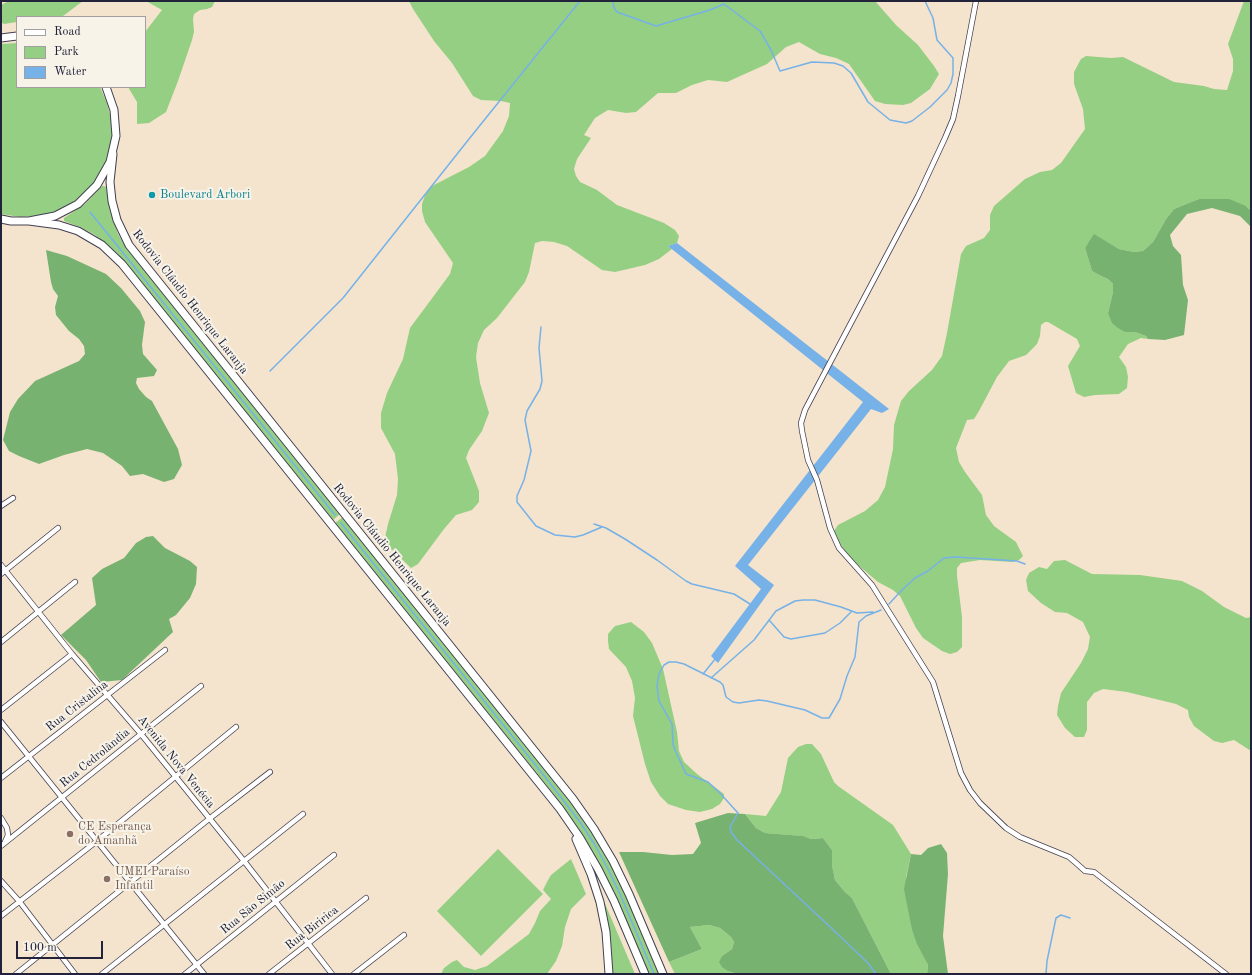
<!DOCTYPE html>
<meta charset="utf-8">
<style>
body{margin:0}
#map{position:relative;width:1252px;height:975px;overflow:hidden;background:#f4e4cd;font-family:"Old Standard TT",serif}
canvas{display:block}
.frame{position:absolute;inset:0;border:2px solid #22223b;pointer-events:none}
.legend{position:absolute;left:16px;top:16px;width:130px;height:72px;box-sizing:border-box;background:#f7f3e8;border:1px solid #a29fa3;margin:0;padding:5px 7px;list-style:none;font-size:12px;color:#22223b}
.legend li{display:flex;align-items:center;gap:8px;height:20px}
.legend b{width:20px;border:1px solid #a29fa3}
.scale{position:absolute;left:16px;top:941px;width:87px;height:18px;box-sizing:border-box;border:2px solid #22223b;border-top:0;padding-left:5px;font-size:12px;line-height:14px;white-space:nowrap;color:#22223b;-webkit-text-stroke:3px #f7f3e8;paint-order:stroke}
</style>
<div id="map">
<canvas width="1252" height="975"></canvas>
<div class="frame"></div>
<ul class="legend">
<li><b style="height:5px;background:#fff"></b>Road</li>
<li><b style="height:11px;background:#95cf83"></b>Park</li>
<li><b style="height:11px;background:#76b1e7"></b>Water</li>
</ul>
<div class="scale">100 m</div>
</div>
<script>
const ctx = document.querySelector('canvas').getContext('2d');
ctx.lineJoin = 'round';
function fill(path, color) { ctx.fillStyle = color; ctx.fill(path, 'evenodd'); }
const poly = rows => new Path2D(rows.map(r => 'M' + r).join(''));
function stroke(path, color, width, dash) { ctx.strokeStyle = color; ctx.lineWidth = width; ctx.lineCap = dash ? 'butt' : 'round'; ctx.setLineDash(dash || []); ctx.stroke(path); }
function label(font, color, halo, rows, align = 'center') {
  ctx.font = font + ' "Old Standard TT",serif'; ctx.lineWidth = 4; ctx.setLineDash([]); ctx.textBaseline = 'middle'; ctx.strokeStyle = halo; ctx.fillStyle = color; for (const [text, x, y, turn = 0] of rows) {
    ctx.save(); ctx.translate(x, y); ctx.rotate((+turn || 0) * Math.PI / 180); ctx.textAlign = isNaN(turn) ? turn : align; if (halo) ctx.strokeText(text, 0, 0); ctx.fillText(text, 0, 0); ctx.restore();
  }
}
fill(poly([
 [9,1,83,1,63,16,17,17,17,22,4,24,1,22,1,5],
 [146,1,215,1,212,7,207,9,200,10,194,14,193,19,194,32,192,40,178,81,166,112,149,123,137,124,137,102,128,87,145,87,145,32,162,10],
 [409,1,875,1,896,25,918,45,934,66,939,74,930,89,911,103,903,105,885,104,875,101,849,64,836,58,820,54,799,42,786,47,767,64,727,82,708,80,692,85,676,93,658,93,636,112,626,113,608,110,595,118,584,135,591,138,577,159,574,169,576,176,580,182,597,190,617,205,664,223,675,230,679,236,677,243,668,246,672,249,659,259,645,265,615,272,602,270,567,246,554,242,542,241,535,243,529,272,525,282,497,318,484,330,478,343,476,357,480,383,489,413,482,431,469,450,466,458,479,491,479,502,472,510,456,515,444,529,418,564,411,568,384,542,388,524,397,495,398,479,395,454,381,428,381,413,387,393,403,359,410,328,450,274,453,263,425,222,422,211,422,204,425,195,432,186,469,167,485,156,503,131,509,116,510,103,501,101,481,100,473,96,452,63,434,41,413,9],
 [1244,1,1251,1,1251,211,1246,206,1199,199,1187,204,1174,209,1166,219,1153,242,1143,251,1134,252,1119,249,1094,235,1085,248,1092,271,1101,276,1108,279,1113,284,1113,292,1108,313,1125,332,1135,332,1146,336,1148,339,1141,338,1128,344,1119,357,1126,367,1128,377,1127,388,1119,394,1095,395,1084,397,1076,393,1068,366,1080,346,1077,339,1048,322,1045,322,1041,325,1040,336,1037,344,1026,355,1009,361,997,377,979,411,974,419,967,420,956,448,959,462,965,472,982,495,986,515,994,526,1016,542,1023,556,1019,560,1013,562,980,560,961,563,957,568,957,576,962,617,962,647,957,652,950,654,942,651,923,638,916,628,900,596,893,590,878,582,851,559,836,538,834,531,838,525,865,511,878,500,885,487,893,449,894,425,901,401,909,391,932,370,942,356,947,333,961,254,966,246,984,238,990,230,990,215,994,206,1025,179,1040,172,1052,170,1061,163,1085,129,1083,109,1074,84,1074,72,1081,59,1086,56,1111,58,1123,57,1174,82,1204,86,1214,89,1227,90,1233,71,1233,59,1228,44],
 [17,43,17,87,100,87,107,103,111,119,112,136,109,153,103,169,94,183,83,195,69,205,54,212,37,216,20,217,1,214,1,44],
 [102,186,104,186,106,187,112,217,118,234,127,249,340,514,333,520,118,254,95,235,80,227,64,221,64,218,85,204],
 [343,517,571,801,591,831,610,862,626,895,660,974,649,974,609,883,592,851,573,821,552,792,335,523],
 [1065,560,1092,574,1140,575,1182,581,1202,591,1224,607,1246,618,1251,617,1251,751,1234,740,1222,743,1214,741,1194,726,1189,717,1188,710,1176,704,1127,692,1103,689,1094,693,1087,702,1087,730,1084,737,1075,737,1065,728,1057,715,1058,706,1061,693,1081,663,1088,649,1090,637,1083,622,1067,613,1055,612,1041,603,1028,591,1026,580,1029,573,1039,567,1047,569,1054,561],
 [631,622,644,632,652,643,663,669,677,732,679,751,684,762,697,774,724,794,724,798,720,804,712,809,700,812,686,810,668,804,660,796,651,782,645,764,633,716,635,698,632,681,626,667,609,649,608,641,608,634,615,626],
 [806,744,812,744,821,754,834,782,838,786,893,825,911,854,906,877,911,917,912,930,928,965,927,974,891,974,852,898,845,892,835,880,832,865,832,850,823,838,811,839,802,836,765,833,756,828,745,814,766,816,781,792,788,758,798,747],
 [498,849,543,894,481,956,437,911],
 [571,859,586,894,571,909,565,927,562,946,556,961,547,974,441,974,444,968,452,962,457,960,464,967,475,970,487,966,529,934,535,923,540,911,551,899,543,890,547,882,551,875],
 [602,899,603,899,635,974,613,974,610,935],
 [709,925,720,928,731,937,734,942,732,949,722,956,728,971,738,974,675,974,669,962,702,949,690,927]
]), '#95cf83');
fill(poly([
 [1199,199,1229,199,1246,206,1251,211,1251,227,1240,216,1212,208,1187,214,1170,235,1173,246,1181,255,1183,285,1188,300,1184,335,1165,340,1148,339,1146,336,1135,332,1125,332,1118,328,1112,323,1108,313,1113,292,1113,284,1108,279,1101,276,1092,271,1085,248,1090,240,1094,234,1119,249,1134,252,1143,251,1153,242,1166,219,1174,209],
 [46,250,67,256,106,274,121,288,140,311,145,322,142,345,143,354,157,370,154,376,137,378,136,383,139,389,146,397,152,401,178,449,182,465,174,479,164,482,143,474,130,476,122,466,103,453,87,449,64,455,39,464,19,456,9,451,3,440,10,412,18,399,35,381,79,361,85,354,84,346,79,339,69,331,56,315,55,307,58,296,53,289,51,282],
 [153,536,165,548,190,561,197,567,196,584,190,598,176,615,169,619,173,632,122,680,101,682,86,660,61,635,96,605,92,578,102,569,124,558,136,543,146,537],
 [728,813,745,814,756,828,765,833,803,836,811,839,823,838,832,850,832,865,835,880,845,892,852,898,891,974,738,974,728,971,722,967,719,962,722,956,732,949,734,942,731,937,720,928,709,925,690,927,702,949,669,962,619,852,643,852,672,855,693,854,701,843,695,823],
 [941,844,947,853,948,874,943,936,948,974,927,974,928,965,917,944,912,930,904,889,911,854,921,855,928,848]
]), '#78b271');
fill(poly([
 [677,243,889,409,882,413,871,409,748,565,774,585,718,663,711,656,761,589,735,566,863,402,668,246]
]), '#76b1e7');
stroke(poly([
 [613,1,614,8,617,12,656,26,710,10,724,4,760,31,771,50,780,71,812,62,834,63,843,66,851,73,868,102,890,120,906,123,912,121,930,107,947,90,951,83,953,74,953,58,937,40,933,18,925,1],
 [90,212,335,515],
 [541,327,539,348,542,381,540,389,527,411,525,420,531,451,524,480,517,496,517,502,536,526,555,535,575,537,583,535,602,527],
 [270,371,343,298,469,139,580,1],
 [341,523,546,778,580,822,595,845,608,869,620,894,654,974],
 [594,524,606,528,625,539,657,560,686,581,692,584,734,594,750,604],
 [889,604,900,592,915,578,928,571,944,558,956,557,1017,561,1025,564],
 [769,620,784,637,791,639,825,633,840,623,852,611],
 [703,674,716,658],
 [711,678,754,640,776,611,795,601,803,600,815,600,841,607,857,613,873,612],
 [876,974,868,963,827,924,737,840,731,832,730,827,738,813,719,792,708,782,686,774,675,750,673,744,672,724,659,701,657,686,659,674,664,665,669,662,676,662,684,664,720,682,723,685,726,697,733,702,739,703,759,700,767,701,805,710,822,718,829,718,840,699,847,676,855,657,859,622,866,616,881,610],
 [1046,974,1047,961,1056,918,1061,915,1070,918]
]), '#76b1e7', 1.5);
const minor = poly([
 [976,1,958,96,953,119,945,138,918,196,805,410,801,423,802,431,808,460,817,480,830,528,839,548,872,585,933,682,961,773,970,790,980,803,1006,828,1020,837,1069,857,1076,863,1085,871,1094,872,1226,974],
 [1,506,13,498],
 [1,565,72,654,141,734,244,861,332,974],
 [1,574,58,528],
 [1,642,75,582],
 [1,710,72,654],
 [1,722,204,974],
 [1,778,165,650],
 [1,818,7,828,8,835,5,842],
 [1,846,201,686],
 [1,881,19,901,75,974],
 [1,916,97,841,236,727],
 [16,974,209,819,270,772],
 [102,974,303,814],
 [185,974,334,855],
 [269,974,366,898],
 [354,974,404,935]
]);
const primary = poly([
 [1,38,17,36],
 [113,154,110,182,112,201,117,220,129,245,573,799,594,829,613,861,629,894,663,974],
 [1,219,11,221,29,221,55,216,78,204,97,185,110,162,116,136,114,110,106,87],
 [29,221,59,225,78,231,102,245,122,264,560,809,580,838,598,869,614,901,645,974],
 [576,839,591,874,600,902,606,932,609,974]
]);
stroke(minor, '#423f51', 6);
stroke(primary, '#423f51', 9);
stroke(minor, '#fff', 4.5);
stroke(primary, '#fff', 7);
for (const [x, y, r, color] of [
 [152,195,4,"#0f9aa8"],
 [70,834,4,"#8d6e63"],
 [107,879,4,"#8d6e63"]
]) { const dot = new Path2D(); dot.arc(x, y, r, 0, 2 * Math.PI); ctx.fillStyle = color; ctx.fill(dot); stroke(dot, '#f7f3e8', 1.5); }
label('12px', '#0d838f', '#f7f3e8', [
 ["Boulevard Arbori",160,195]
], 'left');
label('12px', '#22223b', '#f7f3e8', [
 ["Rodovia Cláudio Henrique Laranja",190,302,52],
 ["Rodovia Cláudio Henrique Laranja",392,555,51],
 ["Rua Cristalina",77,706,-38],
 ["Rua Cedrolândia",95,758,-39],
 ["Avenida Nova Venécia",176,762,51],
 ["Rua São Simão",253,907,-39],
 ["Rua Biririca",312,928,-38]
]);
label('12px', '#785e54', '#f7f3e8', [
 ["CE Esperança",78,827],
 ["do Amanhã",78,841],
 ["UMEI Paraíso",115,872],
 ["Infantil",115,886]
], 'left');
</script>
